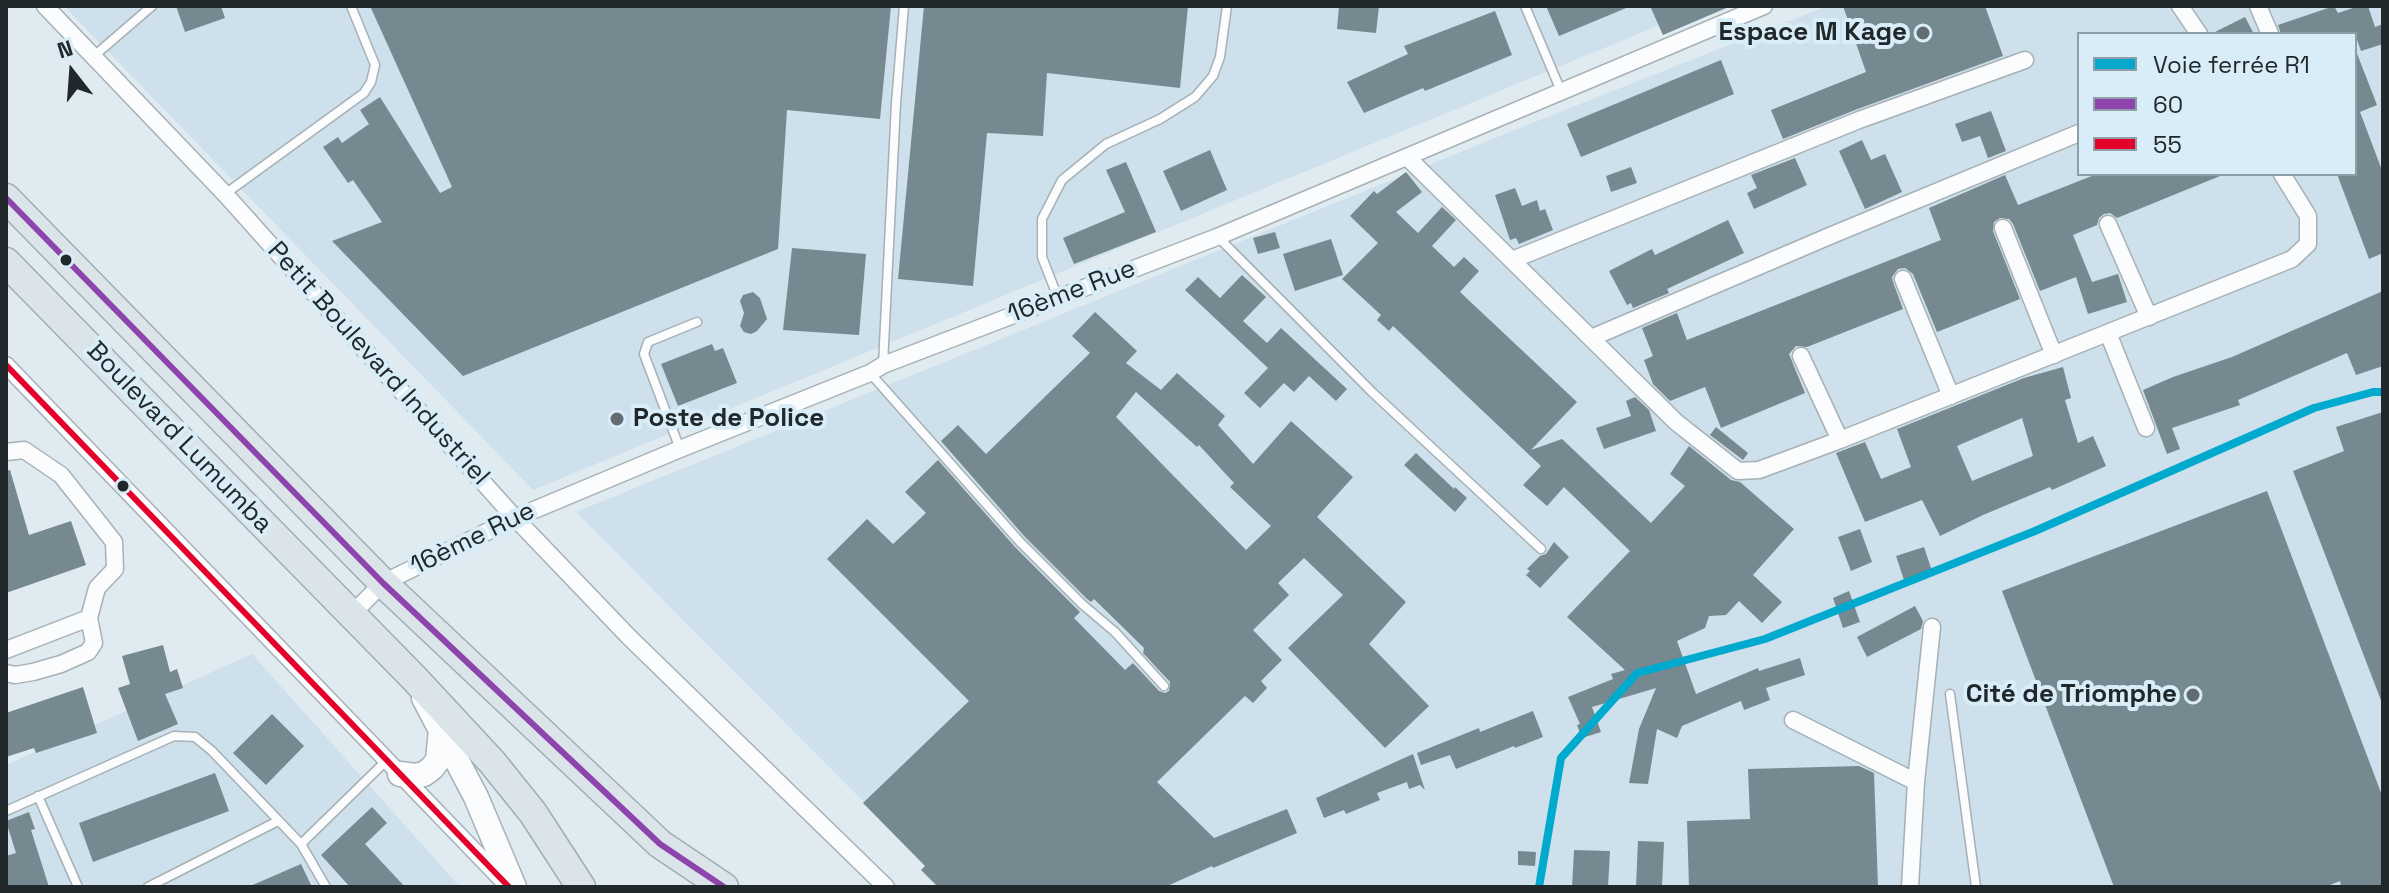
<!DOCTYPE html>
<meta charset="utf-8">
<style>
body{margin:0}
#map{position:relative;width:2389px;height:893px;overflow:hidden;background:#e0ebf1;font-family:"Space Grotesk",sans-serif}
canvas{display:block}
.frame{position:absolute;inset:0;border:8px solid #20282c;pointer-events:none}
.legend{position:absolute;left:2077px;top:32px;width:280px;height:144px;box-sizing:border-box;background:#d9edf8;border:2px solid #8f9ea6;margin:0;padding:10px 14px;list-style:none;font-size:24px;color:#20282c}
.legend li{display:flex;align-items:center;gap:16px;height:40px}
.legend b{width:40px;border:2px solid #8f9ea6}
.north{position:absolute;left:32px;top:32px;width:80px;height:80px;-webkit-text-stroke:6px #d9edf8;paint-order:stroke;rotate:343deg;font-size:22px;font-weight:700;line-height:32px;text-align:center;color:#20282c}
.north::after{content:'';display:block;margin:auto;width:28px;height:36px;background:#20282c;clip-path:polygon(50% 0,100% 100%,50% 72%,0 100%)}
</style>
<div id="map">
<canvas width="2389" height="893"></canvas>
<div class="frame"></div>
<ul class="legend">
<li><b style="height:10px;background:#00a9ce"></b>Voie ferrée R1</li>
<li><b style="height:10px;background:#8e44ad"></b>60</li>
<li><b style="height:10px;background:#e4002b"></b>55</li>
</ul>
<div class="north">N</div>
</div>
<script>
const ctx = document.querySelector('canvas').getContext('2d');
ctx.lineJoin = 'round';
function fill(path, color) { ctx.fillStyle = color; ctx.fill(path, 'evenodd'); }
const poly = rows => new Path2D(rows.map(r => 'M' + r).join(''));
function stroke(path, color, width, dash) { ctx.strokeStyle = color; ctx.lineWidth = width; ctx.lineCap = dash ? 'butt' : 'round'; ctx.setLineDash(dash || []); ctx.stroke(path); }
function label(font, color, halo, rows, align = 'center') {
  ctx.font = font + ' "Space Grotesk",sans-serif'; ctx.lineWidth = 8; ctx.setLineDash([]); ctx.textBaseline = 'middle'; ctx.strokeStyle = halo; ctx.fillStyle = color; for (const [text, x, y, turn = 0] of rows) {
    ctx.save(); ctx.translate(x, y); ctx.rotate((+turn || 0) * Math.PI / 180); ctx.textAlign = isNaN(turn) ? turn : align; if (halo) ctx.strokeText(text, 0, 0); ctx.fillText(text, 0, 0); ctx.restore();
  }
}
fill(poly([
 [64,6,1706,6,533,490],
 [1827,6,2383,6,2383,887,948,887,576,512,1512,131],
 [2079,34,2355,34,2355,174,2079,174],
 [252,654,460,887,6,887,6,765]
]), '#cde0eb');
fill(poly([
 [176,6,221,6,225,18,185,32],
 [370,6,891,6,880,119,787,110,778,249,463,376,332,241,382,222,353,180,348,183,323,147,338,137,342,143,369,124,360,110,380,97,440,193,452,187],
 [924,6,1188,6,1180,88,1047,73,1043,136,987,133,973,286,898,279],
 [1339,6,1379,6,1376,33,1337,29],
 [1546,6,1631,6,1559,36],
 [1650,6,1731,6,1663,35],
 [1843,6,1985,6,2003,56,1855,110,1783,139,1771,110,1866,72],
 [2334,6,2338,13,2359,6,2368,6,2375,27,2383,24,2383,44,2361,51,2355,34,2281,34,2278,25],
 [1495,11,1512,55,1425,91,1423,88,1364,113,1347,82,1408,54,1404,46],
 [2245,17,2254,34,2211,34],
 [2356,51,2377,105,2360,112,2383,173,2383,253,2369,259,2337,174,2355,174],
 [1721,60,1734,94,1581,157,1567,124],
 [1991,111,2006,151,1988,158,1980,136,1962,142,1955,124],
 [1862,140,1871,160,1885,154,1902,192,1865,209,1839,151],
 [1210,150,1227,190,1181,211,1163,171],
 [1795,158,1807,185,1754,209,1747,193,1757,188,1751,175],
 [1126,162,1156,232,1074,264,1063,238,1125,212,1106,170],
 [1631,167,1637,183,1611,192,1606,176],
 [1406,172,1422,192,1396,212,1418,233,1442,207,1456,220,1432,246,1454,267,1464,257,1479,271,1460,292,1577,402,1531,450,1562,439,1651,523,1685,486,1670,474,1689,446,1731,480,1740,482,1794,529,1753,575,1782,602,1762,623,1739,601,1726,615,1709,616,1705,628,1677,641,1696,694,1758,668,1759,671,1800,658,1805,675,1766,688,1770,700,1744,710,1741,701,1682,726,1677,738,1657,729,1648,784,1629,783,1639,729,1656,688,1592,707,1601,732,1582,738,1577,725,1580,724,1568,697,1613,679,1611,674,1625,670,1567,617,1630,551,1564,487,1547,506,1523,485,1541,466,1393,326,1389,331,1377,320,1381,315,1342,279,1378,243,1350,216,1374,191,1377,194],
 [2097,174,2225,174,2117,218,2110,213,2104,214,2099,218,2097,225,2073,235,2092,282,2118,274,2127,302,2088,314,2076,277,2040,291,2013,224,2009,219,2000,218,1994,222,1993,231,2020,299,1937,332,1913,274,1905,268,1898,269,1892,277,1893,282,1903,309,1807,347,1796,346,1789,354,1805,393,1721,428,1705,387,1670,401,1653,384,1644,360,1653,356,1642,328,1677,313,1687,340,1941,240,1929,208,2005,175,2018,205],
 [1515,188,1522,206,1537,200,1540,211,1545,209,1553,230,1519,244,1516,238,1510,240,1495,195],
 [1728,220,1744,253,1667,289,1669,293,1633,308,1631,303,1627,305,1609,271,1652,249,1655,255],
 [1275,232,1280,248,1258,254,1253,238],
 [1331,239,1343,275,1295,291,1283,254],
 [792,248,866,254,859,335,783,330],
 [1242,275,1266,297,1243,321,1267,343,1281,328,1347,389,1336,401,1309,376,1294,392,1284,383,1260,408,1244,393,1268,368,1185,290,1198,277,1220,298],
 [2383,291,2383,366,2356,375,2347,353,2238,400,2240,405,2172,428,2180,449,2167,454,2143,390,2173,377,2232,357],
 [753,292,760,298,767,319,757,331,751,334,744,332,740,326,744,313,740,301,743,295],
 [1095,312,1137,351,1126,363,1161,390,1177,373,1225,416,1218,425,1253,464,1291,421,1353,477,1317,517,1406,602,1369,644,1429,706,1385,748,1288,648,1343,595,1304,558,1278,583,1289,595,1253,630,1282,660,1261,681,1267,688,1253,703,1245,696,1157,782,1214,838,1287,809,1297,833,1213,868,1212,866,1165,887,938,887,921,870,925,866,863,803,969,701,827,559,867,519,893,544,907,531,926,513,905,492,938,460,1015,547,1080,612,1074,618,1125,670,1133,663,1159,691,1165,693,1169,691,1170,682,1143,653,1144,648,1094,599,1091,602,1087,599,1025,537,941,441,958,425,986,454,1090,353,1072,336],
 [1136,392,1197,447,1199,445,1234,483,1230,487,1271,526,1246,550,1116,417],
 [712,344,715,351,723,348,737,383,678,406,661,364],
 [2063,367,2071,398,2065,400,2078,443,2093,436,2106,466,2052,490,2050,487,1983,515,1940,536,1922,500,1865,522,1836,453,1865,442,1881,479,1911,467,1897,429,2024,378],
 [2022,418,2033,456,1972,481,1957,446],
 [1635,397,1649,410,1656,431,1604,449,1596,428,1631,416,1626,401],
 [2383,412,2383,703,2382,703,2293,471,2344,451,2336,427],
 [1716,427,1748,453,1743,460,1710,435],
 [1416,453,1454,489,1455,487,1467,498,1455,512,1404,465],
 [10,470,29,535,71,521,86,565,6,593,6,471],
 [2267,491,2383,798,2383,887,2341,887,2340,881,2325,887,2114,887,2002,591],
 [1860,529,1872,562,1851,571,1838,537],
 [1554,542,1569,557,1540,588,1526,575,1530,571,1527,569,1540,556,1546,554],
 [1924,547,1932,571,1904,580,1896,556],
 [1849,591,1860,622,1843,628,1833,598],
 [1915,606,1923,621,1921,629,1867,657,1857,637],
 [163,645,170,672,177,669,183,688,165,694,178,724,138,741,118,688,130,684,122,656],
 [83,687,97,733,36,753,34,748,6,757,6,713],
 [1533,711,1543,737,1515,748,1514,746,1456,769,1450,755,1421,765,1417,753,1479,728,1480,732],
 [272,714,304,746,266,785,233,753],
 [1413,754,1425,790,1420,785,1409,789,1407,782,1377,793,1380,800,1346,814,1344,810,1324,818,1316,798],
 [1859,766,1874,773,1878,887,1689,887,1687,821,1750,819,1748,769],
 [215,773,229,811,93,862,79,823],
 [372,807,387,823,365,844,405,887,350,887,321,855],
 [29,812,35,829,31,830,49,887,6,887,6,856,16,853,6,821],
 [1638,841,1664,842,1662,887,1636,887],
 [1574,850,1610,851,1608,887,1572,887],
 [1518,851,1536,852,1535,866,1518,865],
 [301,864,312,887,248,887]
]), '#768990');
const service = poly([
 [1525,6,1561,91],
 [94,56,152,6],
 [225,194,364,93,371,82,375,65,351,6],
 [1218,237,1373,393,1541,549],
 [1058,298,1042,257,1042,219,1062,180,1106,144,1160,119,1195,97,1213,76,1220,57,1227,6],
 [883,365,896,103,904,6],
 [870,373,1020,542,1082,604,1115,632,1164,686],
 [680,449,644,354,648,342,697,322],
 [1950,694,1976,887],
 [38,796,78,887],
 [6,811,174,736,195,737,212,751,301,844,387,760],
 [301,844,326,887],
 [148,887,278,821]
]);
const minor = poly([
 [45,6,225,194,515,518,629,637,886,887],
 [2180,6,2199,34],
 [2258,6,2270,34],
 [1407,157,1676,422,1738,471,1759,470,1840,440,2292,259,2308,244,2308,216,2282,174],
 [2108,224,2149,317],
 [2003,228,2054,355],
 [1512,260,1859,120,2025,60],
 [1903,279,1951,396],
 [2108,333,2146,428],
 [1591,338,1832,235,2079,133],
 [1801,356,1840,440],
 [6,365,508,886],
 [6,452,24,450,61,475,114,542,115,569,97,588,89,618,94,643,88,652,61,664,33,672,15,675,6,673],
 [351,615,383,583,515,518,680,449,870,373,883,365,1217,237,1764,6],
 [6,650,89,618],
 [1793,720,1916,782,1910,887],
 [1916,782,1932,627]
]);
const secondary = poly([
 [424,698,476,797,514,887],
 [400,774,415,776,424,774,432,768,438,760,441,729]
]);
const trunk = poly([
 [6,198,383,583,660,844,724,887],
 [6,262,414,678,492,762,533,813,581,887]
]);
stroke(service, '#a7b0b4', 11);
stroke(minor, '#a7b0b4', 19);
stroke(secondary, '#a7b0b4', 27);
stroke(trunk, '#9dadb6', 31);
stroke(service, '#fafcfd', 8);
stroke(minor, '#fafcfd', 16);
stroke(secondary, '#fafcfd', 24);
stroke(trunk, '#dbe4e9', 28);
stroke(poly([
 [6,198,383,583,660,844,724,887]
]), '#8e44ad', 6);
stroke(poly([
 [6,365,509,887]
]), '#e4002b', 6);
stroke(poly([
 [1539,887,1561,758,1637,673,1765,639,2035,531,2314,408,2373,392,2383,392]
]), '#00a9ce', 8);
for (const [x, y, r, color] of [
 [1923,33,8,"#636c71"],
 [66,260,7,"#20282c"],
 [617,419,8,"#636c71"],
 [123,486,7,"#20282c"],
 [2193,695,8,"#636c71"]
]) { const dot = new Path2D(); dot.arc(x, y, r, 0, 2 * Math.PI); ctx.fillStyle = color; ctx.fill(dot); stroke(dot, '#d9edf8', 3); }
label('bold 26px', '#20282c', '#d9edf8', [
 ["Espace M Kage",1907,33],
 ["Poste de Police",633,419,"left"],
 ["Cité de Triomphe",2177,695]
], 'right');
label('26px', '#20282c', '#d9edf8', [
 ["16ème Rue",1072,292,-21],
 ["Petit Boulevard Industriel",378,364,48],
 ["Boulevard Lumumba",179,438,46],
 ["16ème Rue",473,539,-26]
]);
</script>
